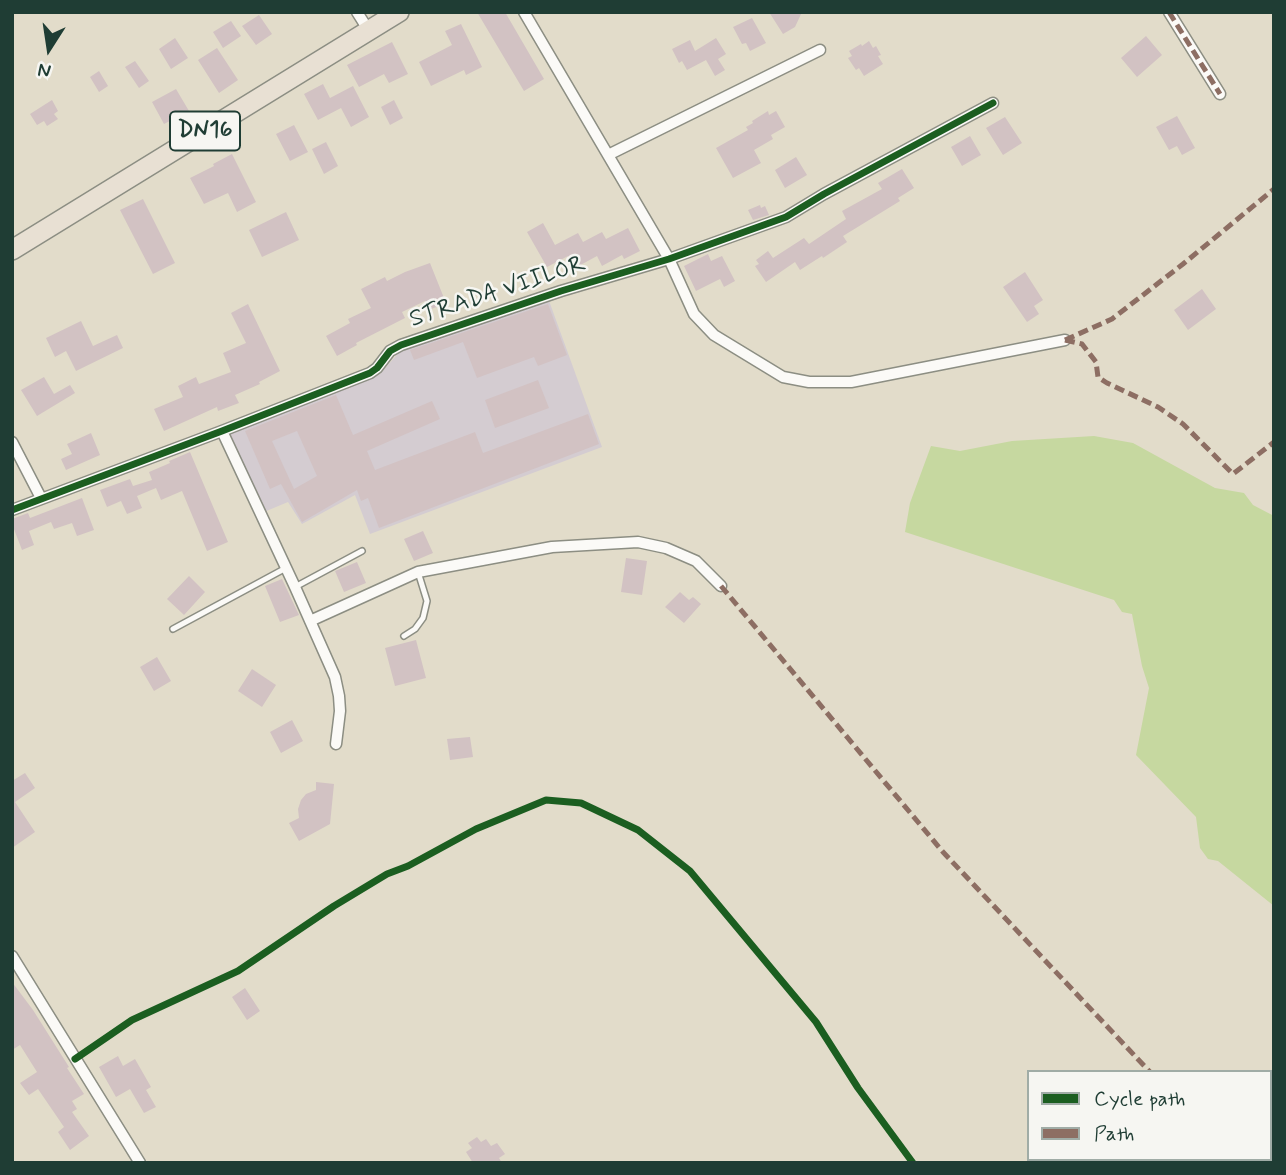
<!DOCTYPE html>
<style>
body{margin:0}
#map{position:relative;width:1286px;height:1175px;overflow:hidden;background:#e2dcca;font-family:Mynerve,sans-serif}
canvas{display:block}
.frame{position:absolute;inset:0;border:14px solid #1f3d34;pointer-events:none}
.legend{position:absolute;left:1027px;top:1070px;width:245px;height:91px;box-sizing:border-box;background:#f6f6f2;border:2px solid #a0aca6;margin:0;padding:9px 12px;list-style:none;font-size:21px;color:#1f3d34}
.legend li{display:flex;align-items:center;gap:14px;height:35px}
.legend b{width:35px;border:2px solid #a0aca6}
.north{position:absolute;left:14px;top:14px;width:70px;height:70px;-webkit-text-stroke:5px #f6f6f2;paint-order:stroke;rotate:192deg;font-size:19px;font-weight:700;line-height:28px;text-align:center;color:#1f3d34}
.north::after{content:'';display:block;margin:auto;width:24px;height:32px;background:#1f3d34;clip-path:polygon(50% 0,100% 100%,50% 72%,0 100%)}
</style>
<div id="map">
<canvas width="1286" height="1175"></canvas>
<div class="frame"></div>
<ul class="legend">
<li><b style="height:9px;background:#1b5e20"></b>Cycle path</li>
<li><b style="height:9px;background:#8d6e63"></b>Path</li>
</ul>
<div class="north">N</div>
</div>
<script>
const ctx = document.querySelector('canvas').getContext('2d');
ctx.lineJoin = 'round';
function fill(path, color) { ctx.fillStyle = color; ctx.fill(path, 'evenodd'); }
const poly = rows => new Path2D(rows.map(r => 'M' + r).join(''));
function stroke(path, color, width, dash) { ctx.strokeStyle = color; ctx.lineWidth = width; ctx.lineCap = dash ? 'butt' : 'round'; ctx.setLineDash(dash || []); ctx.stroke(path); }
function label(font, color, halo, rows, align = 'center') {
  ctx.font = font + ' Mynerve,sans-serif'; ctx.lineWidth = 5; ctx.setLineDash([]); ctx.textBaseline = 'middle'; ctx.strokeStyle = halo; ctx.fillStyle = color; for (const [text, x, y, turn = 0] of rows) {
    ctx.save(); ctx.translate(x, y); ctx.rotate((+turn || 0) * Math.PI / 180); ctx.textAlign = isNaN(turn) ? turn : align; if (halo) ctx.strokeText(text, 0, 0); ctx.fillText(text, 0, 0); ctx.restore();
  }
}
fill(poly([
 [548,298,602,447,370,534,355,495,302,524,288,502,264,512,230,434,380,374,402,349]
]), '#d4ccd1');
fill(poly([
 [1094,436,1133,443,1215,488,1244,493,1253,505,1274,516,1274,906,1218,861,1208,859,1200,848,1196,817,1136,755,1149,688,1142,666,1132,614,1122,612,1114,600,905,532,910,503,931,446,960,451,1012,441]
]), '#c6d8a0');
fill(poly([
 [477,12,505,12,544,79,524,91],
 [769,12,802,12,795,27,783,34],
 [259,15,272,34,256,45,242,26],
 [752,18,766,43,750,51,746,43,742,44,733,27],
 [231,21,241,36,223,48,213,32],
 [461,24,482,67,466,75,464,70,431,86,419,62,452,45,445,31],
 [1146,36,1162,55,1137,77,1121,58],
 [175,38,188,58,171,69,159,49],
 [716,38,726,54,718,59,725,70,715,76,706,60,687,70,682,61,679,63,672,49,690,40,695,51],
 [869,41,873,48,876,46,881,55,878,56,883,64,864,76,859,68,856,70,848,58,852,56,849,51,861,44,862,46],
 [392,42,408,74,389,83,384,74,359,87,347,65],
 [217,48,238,80,219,93,198,60],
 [135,61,149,81,139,88,125,67],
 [99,71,108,86,99,92,90,77],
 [323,84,330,98,353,86,369,117,351,127,341,108,318,120,304,94],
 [176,89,189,111,164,124,152,102],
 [52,100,58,111,54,114,58,119,47,126,44,121,37,125,30,114],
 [394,100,403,118,390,125,381,107],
 [768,111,769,115,776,111,785,127,771,135,773,139,754,150,761,163,733,178,716,148,748,130,746,127,753,123,752,121],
 [1177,116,1195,148,1182,155,1177,146,1169,150,1156,127],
 [1005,117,1022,143,1003,155,986,128],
 [294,125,308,152,290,161,276,134],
 [970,136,981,155,962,166,951,147],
 [326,142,338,166,324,174,312,149],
 [232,154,256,202,237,212,228,193,204,204,190,178,214,166,213,164],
 [796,157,807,175,785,188,775,170],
 [902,169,914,188,898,198,900,201,843,236,847,242,823,258,822,256,800,270,795,262,766,282,755,266,759,264,756,260,768,251,773,258,804,238,809,244,846,219,842,211,882,189,878,183],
 [143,199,175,263,153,274,120,210],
 [760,205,761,208,765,206,769,215,753,220,748,210],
 [286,212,299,240,262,257,249,230],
 [543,223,555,245,578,233,583,242,602,232,606,239,628,228,640,251,624,259,622,255,602,266,597,256,575,268,568,256,547,267,527,232],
 [708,254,711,261,722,256,735,281,724,287,720,279,696,291,684,266],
 [430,263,446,303,429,310,425,301,402,312,405,318,356,343,357,345,337,356,326,336,350,323,348,319,371,308,361,289,385,277,387,281,405,272],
 [1025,272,1043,300,1034,306,1039,314,1027,322,1003,287],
 [1202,289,1216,309,1188,330,1174,310],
 [248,304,280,371,259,382,260,384,235,395,239,403,218,411,217,407,164,431,154,409,183,397,178,386,196,377,199,384,231,372,223,353,246,343,231,313],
 [548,304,567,355,538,366,534,357,477,378,463,342,414,360,410,350],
 [81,321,93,346,117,335,123,348,76,371,66,351,55,357,46,338],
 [44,377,54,394,70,385,75,393,37,416,21,390],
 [538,380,549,408,495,428,485,400],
 [336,395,353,435,432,401,440,419,367,451,375,470,475,432,483,453,588,414,599,444,379,528,368,498,361,501,357,490,302,522,281,484,270,489,245,431],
 [297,431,317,476,294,489,272,441],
 [91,433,100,455,66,470,61,459,72,454,67,444],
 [190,452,228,542,207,551,182,491,161,500,156,488,137,496,142,508,127,514,121,501,107,507,100,490,130,479,133,486,152,480,149,472,170,463,169,461],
 [82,498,94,530,77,536,72,523,54,529,51,522,29,531,34,545,22,550,12,524,12,519,28,513,30,518],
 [423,531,433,553,414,561,404,539],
 [626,558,647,561,642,595,621,592],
 [357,562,366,583,344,592,335,571],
 [189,576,205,592,184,615,167,599],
 [282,579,299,615,280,622,265,586],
 [680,592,689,600,693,597,701,604,684,623,665,607],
 [416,640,426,678,395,686,385,648],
 [157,657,171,681,154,691,140,667],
 [252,669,276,685,262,707,238,691],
 [292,720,303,741,281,753,270,732],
 [470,737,473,757,450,760,447,739],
 [25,773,35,788,15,802,35,832,12,848,12,781],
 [316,782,334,784,330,824,299,841,289,823,299,818,298,809,301,800,306,794,316,790],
 [12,982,33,1010,69,1067,67,1068,84,1094,72,1101,77,1109,72,1112,89,1136,70,1150,58,1132,64,1127,38,1089,29,1095,20,1083,37,1072,20,1045,12,1050],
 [245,988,260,1011,247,1020,232,997],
 [118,1056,123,1066,135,1059,151,1087,146,1090,156,1107,144,1113,130,1089,116,1097,99,1067],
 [477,1137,481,1142,486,1139,491,1146,497,1143,505,1154,499,1158,502,1163,473,1163,466,1152,472,1148,468,1143]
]), '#d2c2c3');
const service = poly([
 [295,587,362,551],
 [173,629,286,568],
 [404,636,415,629,423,618,427,601,418,572]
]);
const minor = poly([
 [357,12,369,31],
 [524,12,669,259,694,314,714,335,783,377,809,382,851,382,1065,340],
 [1169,12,1220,94],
 [608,155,820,50],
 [222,431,295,587,335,677,339,696,340,711,336,744],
 [12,442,41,498],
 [12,510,222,431,370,373,377,368,390,351,401,345,561,291,669,259,786,217,824,194,993,103],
 [310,621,418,572,552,547,638,542,666,548,696,561,721,586],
 [12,956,140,1163]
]);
const trunk = poly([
 [12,250,399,12]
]);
stroke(service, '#8c8e83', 8);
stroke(minor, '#8c8e83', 13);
stroke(trunk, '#8c8e83', 22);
stroke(service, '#fbfaf7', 5);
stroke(minor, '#fbfaf7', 10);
stroke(trunk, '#e8e0d3', 19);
stroke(poly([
 [1169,12,1220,94],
 [1065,340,1082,344,1096,362,1098,377,1107,383,1158,407,1183,424,1233,474,1274,442],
 [1065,340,1112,319,1183,264,1274,189],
 [721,586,943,852,1150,1072],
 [1245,1159,1249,1163]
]), '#8d6e63', 5, [10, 5]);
stroke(poly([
 [12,510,222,431,370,373,377,368,390,351,401,345,561,291,669,259,786,217,824,194,993,103],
 [75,1059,132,1020,238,971,334,906,387,874,408,866,476,829,546,800,581,803,638,830,690,871,816,1022,858,1088,913,1163]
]), '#1b5e20', 7);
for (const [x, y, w] of [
 [205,131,70]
]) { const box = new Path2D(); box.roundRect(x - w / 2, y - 19.5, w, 39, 5); ctx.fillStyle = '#f6f6f2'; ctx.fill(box); stroke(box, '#1f3d34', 2); }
label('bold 23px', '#1f3d34', null, [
 ["DN16",205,131]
]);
label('24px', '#1f3d34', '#f6f6f2', [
 ["STRADA VIILOR",498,293,-18]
]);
</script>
